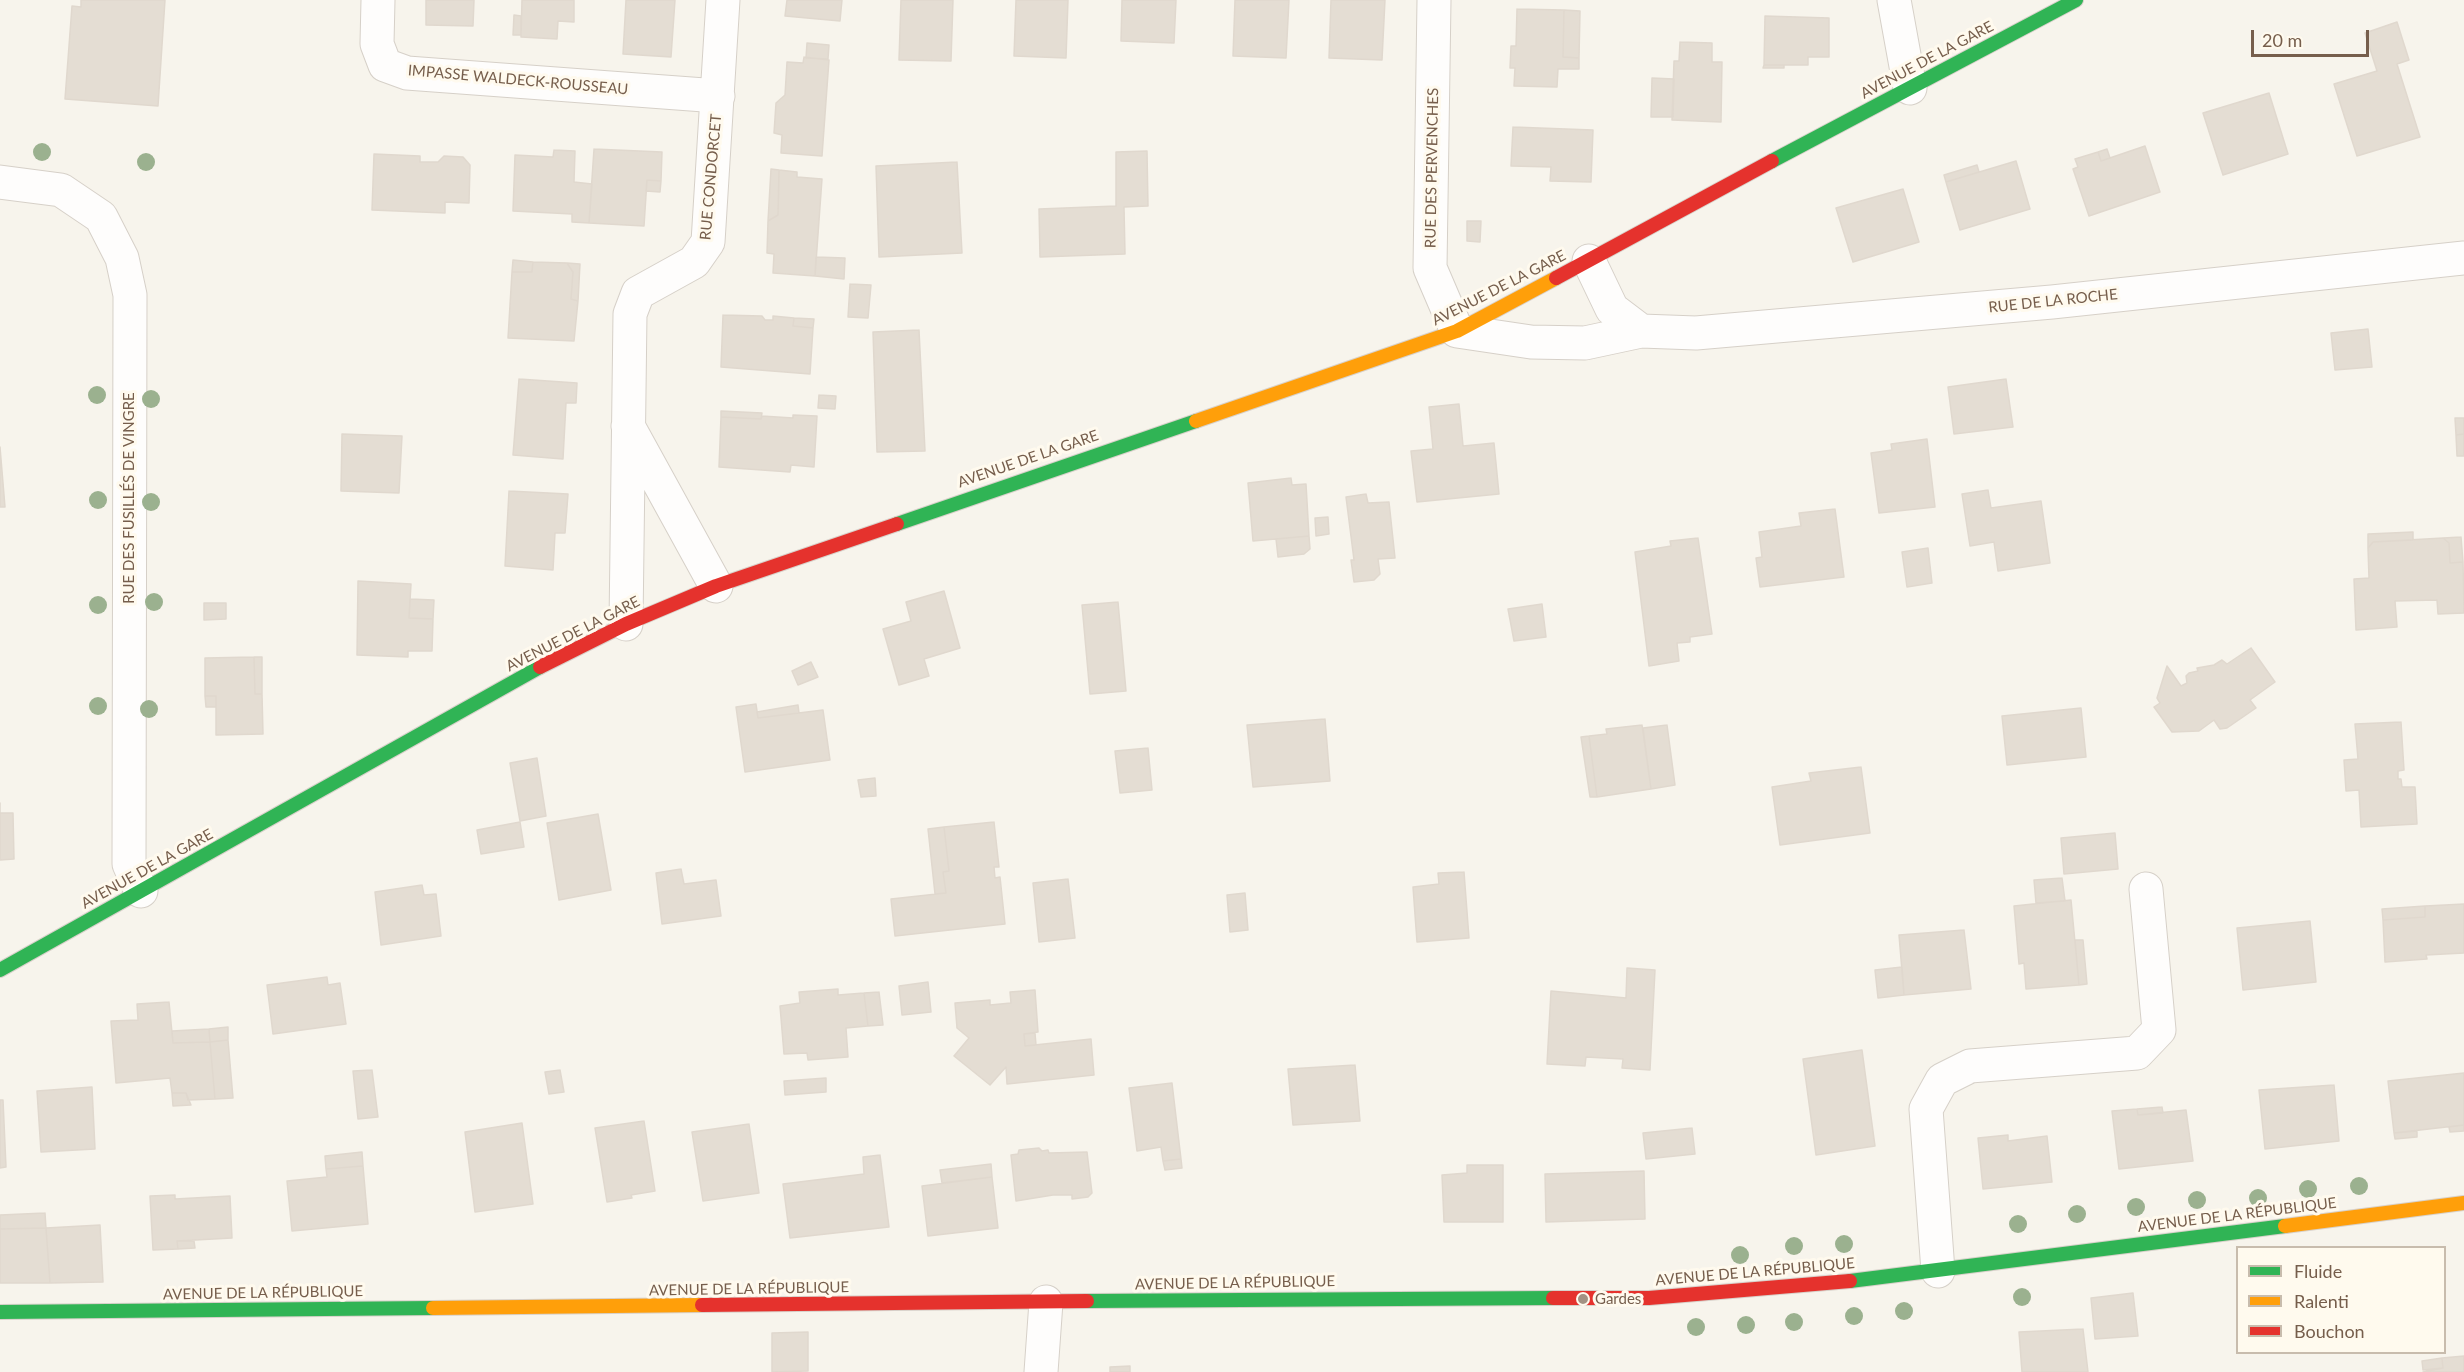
<!DOCTYPE html>
<meta charset="utf-8">
<style>
body{margin:0}
#map{position:relative;width:2464px;height:1372px;overflow:hidden;background:#f7f4ec;font-family:Lato,sans-serif}
canvas{display:block}
.legend{position:absolute;left:2236px;top:1246px;width:210px;height:108px;box-sizing:border-box;background:#fffaee;border:2px solid #c8bcad;margin:0;padding:8px 10px;list-style:none;font-size:18px;color:#765e4c}
.legend li{display:flex;align-items:center;gap:12px;height:30px}
.legend b{width:30px;border:2px solid #c8bcad}
.scale{position:absolute;left:2251px;top:30px;width:118px;height:27px;box-sizing:border-box;border:3px solid #765e4c;border-top:0;padding-left:8px;font-size:18px;line-height:21px;white-space:nowrap;color:#765e4c;-webkit-text-stroke:4px #fffaee;paint-order:stroke}
</style>
<div id="map">
<canvas width="2464" height="1372"></canvas>
<ul class="legend">
<li><b style="height:8px;background:#30b455"></b>Fluide</li>
<li><b style="height:8px;background:#ff9f0a"></b>Ralenti</li>
<li><b style="height:8px;background:#e5322d"></b>Bouchon</li>
</ul>
<div class="scale">20 m</div>
</div>
<script>
const ctx = document.querySelector('canvas').getContext('2d');
ctx.lineJoin = 'round';
function fill(path, color) { ctx.fillStyle = color; ctx.fill(path, 'evenodd'); }
const poly = rows => new Path2D(rows.map(r => 'M' + r).join(''));
function stroke(path, color, width, dash) { ctx.strokeStyle = color; ctx.lineWidth = width; ctx.lineCap = dash ? 'butt' : 'round'; ctx.setLineDash(dash || []); ctx.stroke(path); }
function label(font, color, halo, rows, align = 'center') {
  ctx.font = font + ' Lato,sans-serif'; ctx.lineWidth = 6; ctx.setLineDash([]); ctx.textBaseline = 'middle'; ctx.strokeStyle = halo; ctx.fillStyle = color; for (const [text, x, y, turn = 0] of rows) {
    ctx.save(); ctx.translate(x, y); ctx.rotate((+turn || 0) * Math.PI / 180); ctx.textAlign = isNaN(turn) ? turn : align; if (halo) ctx.strokeText(text, 0, 0); ctx.fillText(text, 0, 0); ctx.restore();
  }
}
const building = poly([
 [81,0,165,0,158,106,65,99,72,6,81,7,81,0],
 [426,0,474,0,473,26,426,25,426,0],
 [522,0,574,0,574,22,558,21,557,39,521,37,522,0],
 [626,0,675,0,671,57,623,54,626,0],
 [787,0,842,0,840,21,785,16,787,0],
 [901,0,953,0,951,61,899,60,901,0],
 [1016,0,1068,0,1066,58,1014,56,1016,0],
 [1122,0,1176,0,1174,43,1121,41,1122,0],
 [1235,0,1289,0,1286,58,1233,56,1235,0],
 [1331,0,1385,0,1382,60,1329,58,1331,0],
 [1517,9,1564,10,1563,57,1579,58,1579,69,1558,69,1557,87,1514,86,1515,68,1510,68,1511,46,1516,46,1517,9],
 [1564,10,1580,11,1579,58,1563,57,1564,10],
 [514,15,521,16,521,35,513,35,514,15],
 [1765,16,1829,18,1829,57,1808,57,1808,65,1764,65,1765,16],
 [2397,22,2409,60,2397,64,2420,137,2357,156,2334,84,2377,71,2365,33,2397,22],
 [1680,42,1712,43,1712,62,1722,62,1721,122,1672,120,1674,61,1679,61,1680,42],
 [807,43,829,45,828,59,806,58,807,43],
 [804,57,829,60,822,156,781,153,782,135,774,133,776,103,785,95,787,62,803,63,804,57],
 [1764,65,1784,65,1784,68,1763,68,1764,65],
 [1652,78,1674,79,1673,117,1651,117,1652,78],
 [2269,93,2288,154,2223,175,2203,113,2269,93],
 [1513,127,1593,130,1591,182,1550,181,1551,167,1511,166,1513,127],
 [2145,146,2160,192,2089,216,2073,169,2078,167,2075,159,2098,152,2101,161,2145,146],
 [594,149,662,152,661,181,647,180,644,226,589,223,594,149],
 [2107,149,2110,158,2101,161,2098,152,2107,149],
 [554,150,575,151,574,182,592,184,589,223,572,222,572,214,513,211,515,155,553,157,554,150],
 [1147,151,1148,206,1124,207,1125,254,1040,257,1039,209,1116,206,1116,152,1147,151],
 [374,154,420,156,420,162,438,162,444,156,463,157,470,165,469,203,445,202,445,213,372,210,374,154],
 [2016,161,2030,209,1960,230,1946,182,2016,161],
 [957,162,962,253,879,257,876,166,957,162],
 [1977,165,1979,172,1946,182,1944,175,1977,165],
 [771,169,779,170,778,215,768,221,771,169],
 [779,170,797,172,797,177,822,179,815,276,773,273,774,254,767,253,768,221,778,215,779,170],
 [647,180,661,181,660,192,646,191,647,180],
 [1903,189,1919,242,1853,262,1836,208,1903,189],
 [1467,221,1481,221,1480,242,1467,241,1467,221],
 [816,257,845,258,844,279,815,276,816,257],
 [513,260,533,262,532,272,512,272,513,260],
 [533,262,567,263,573,272,571,299,578,301,574,341,508,338,512,272,532,272,533,262],
 [567,263,580,264,578,301,571,299,573,272,567,263],
 [850,284,871,285,868,318,848,317,850,284],
 [723,315,762,316,765,320,773,320,773,316,794,318,793,326,813,328,810,374,721,367,723,315],
 [794,318,814,319,813,328,793,326,794,318],
 [2368,329,2372,367,2335,370,2331,333,2368,329],
 [919,330,925,451,877,452,873,332,919,330],
 [519,379,577,383,576,403,566,403,563,459,513,455,519,379],
 [2006,379,2013,427,1954,434,1948,387,2006,379],
 [819,395,836,396,835,409,818,408,819,395],
 [1459,404,1463,446,1494,443,1499,494,1417,502,1411,451,1433,449,1429,407,1459,404],
 [721,411,762,413,761,419,721,417,721,411],
 [793,415,817,416,814,467,791,465,790,472,719,467,721,417,761,419,762,416,793,418,793,415],
 [2455,418,2464,418,2464,434,2456,435,2455,418],
 [342,434,402,436,399,493,341,491,342,434],
 [2464,434,2464,456,2457,456,2456,435,2464,434],
 [1927,439,1935,507,1879,513,1871,453,1892,450,1891,444,1927,439],
 [0,447,5,507,0,507,0,447],
 [1291,478,1292,485,1306,484,1309,536,1253,541,1248,483,1291,478],
 [1988,490,1991,508,2041,501,2050,563,1998,571,1994,542,1970,546,1962,494,1988,490],
 [509,491,568,494,565,533,555,533,553,570,505,566,509,491],
 [1366,494,1368,503,1389,502,1395,558,1378,559,1380,574,1374,580,1354,582,1351,560,1354,560,1346,497,1366,494],
 [1835,509,1844,577,1760,587,1756,558,1762,557,1759,532,1801,526,1799,513,1835,509],
 [1328,517,1329,534,1316,536,1315,518,1328,517],
 [2413,532,2413,540,2373,542,2368,548,2368,534,2413,532],
 [1309,536,1310,549,1304,554,1278,557,1276,539,1309,536],
 [2461,537,2463,562,2450,563,2449,543,2443,538,2461,537],
 [1698,538,1712,634,1690,637,1690,642,1677,643,1679,661,1649,666,1635,552,1671,546,1670,541,1698,538],
 [2443,538,2449,543,2450,563,2463,562,2464,613,2438,614,2437,600,2395,601,2397,627,2356,630,2354,579,2369,578,2368,548,2373,542,2443,538],
 [1928,548,1932,583,1907,587,1902,552,1928,548],
 [358,581,411,584,409,618,433,619,432,651,408,651,408,657,357,655,358,581],
 [944,591,960,648,924,659,929,676,899,685,883,629,911,621,906,602,944,591],
 [410,599,434,600,433,619,409,618,410,599],
 [1118,602,1126,691,1090,694,1082,605,1118,602],
 [204,603,226,603,226,619,204,620,204,603],
 [1542,604,1546,637,1514,641,1508,609,1542,604],
 [2251,648,2275,682,2250,700,2256,708,2227,728,2220,729,2214,720,2199,731,2172,732,2154,707,2160,703,2157,698,2167,666,2181,686,2187,683,2186,676,2189,673,2198,671,2197,668,2214,665,2222,660,2227,664,2251,648],
 [254,657,262,657,262,694,255,694,254,657],
 [254,657,255,694,262,694,263,734,216,735,216,696,205,696,205,658,254,657],
 [811,662,818,677,798,685,792,671,811,662],
 [205,696,216,696,216,707,206,707,205,696],
 [756,704,758,718,823,710,830,760,745,772,736,707,756,704],
 [798,705,799,713,758,718,757,712,798,705],
 [2081,708,2086,757,2007,765,2002,716,2081,708],
 [1325,719,1330,781,1253,787,1247,725,1325,719],
 [2401,722,2404,770,2398,771,2398,779,2401,779,2402,787,2415,787,2417,824,2361,827,2359,790,2346,791,2344,760,2358,759,2355,724,2401,722],
 [1642,725,1651,789,1597,797,1589,736,1607,734,1606,729,1642,725],
 [1667,725,1675,785,1651,789,1643,728,1667,725],
 [1589,736,1597,797,1590,797,1581,737,1589,736],
 [1148,748,1152,790,1120,793,1115,751,1148,748],
 [537,758,546,816,520,821,510,763,537,758],
 [1861,767,1870,833,1780,845,1772,787,1811,781,1809,773,1861,767],
 [875,778,876,796,861,797,858,780,875,778],
 [0,803,0,813,13,813,14,859,0,860,0,803],
 [598,814,611,890,559,900,547,823,598,814],
 [520,822,524,847,481,854,477,830,520,822],
 [994,822,999,867,994,867,995,878,1000,877,1005,924,895,936,891,899,946,893,943,872,949,871,944,827,994,822],
 [944,827,949,871,943,872,946,893,935,894,928,829,944,827],
 [2115,833,2118,869,2064,874,2061,838,2115,833],
 [681,869,684,884,716,880,721,916,662,924,656,873,681,869],
 [1464,872,1469,938,1417,942,1413,887,1439,884,1438,873,1464,872],
 [2062,878,2065,901,2036,903,2034,880,2062,878],
 [1068,879,1075,938,1039,942,1033,883,1068,879],
 [422,885,424,895,436,894,441,936,381,945,375,892,422,885],
 [1245,893,1248,930,1230,932,1227,895,1245,893],
 [2071,900,2079,985,2026,989,2024,963,2019,964,2014,906,2071,900],
 [2464,904,2464,953,2426,955,2427,959,2385,962,2383,920,2425,917,2425,906,2464,904],
 [2425,906,2425,917,2383,920,2382,909,2425,906],
 [2310,921,2316,982,2243,990,2237,928,2310,921],
 [1964,930,1971,989,1904,995,1899,935,1964,930],
 [2075,940,2083,940,2087,984,2079,985,2075,940],
 [1902,967,1904,995,1878,998,1875,970,1902,967],
 [1627,968,1655,970,1650,1070,1622,1068,1623,1059,1586,1057,1585,1066,1547,1064,1551,991,1626,998,1627,968],
 [327,977,328,985,340,983,346,1024,273,1034,267,985,327,977],
 [928,982,931,1012,902,1015,899,986,928,982],
 [838,989,838,995,864,993,868,1026,846,1028,848,1057,808,1060,807,1053,784,1054,780,1006,800,1003,799,992,838,989],
 [1035,990,1038,1032,1024,1034,1025,1046,1091,1039,1094,1075,1007,1084,1006,1067,990,1085,954,1056,969,1038,957,1028,955,1003,990,1000,990,1005,1011,1003,1010,992,1035,990],
 [879,992,883,1025,868,1026,864,993,879,992],
 [169,1002,173,1043,210,1042,215,1099,188,1100,186,1093,172,1093,170,1078,116,1083,111,1021,138,1020,137,1004,169,1002],
 [228,1027,228,1040,210,1042,209,1029,228,1027],
 [209,1029,210,1042,173,1043,172,1031,209,1029],
 [1035,1033,1036,1045,1025,1046,1024,1034,1035,1033],
 [228,1040,233,1098,215,1099,210,1042,228,1040],
 [1862,1050,1875,1146,1816,1155,1803,1059,1862,1050],
 [1355,1065,1360,1121,1293,1125,1288,1069,1355,1065],
 [372,1070,378,1117,358,1119,353,1071,372,1070],
 [560,1070,564,1092,549,1094,545,1072,560,1070],
 [2464,1073,2464,1125,2394,1133,2388,1081,2464,1073],
 [826,1078,826,1092,785,1095,784,1081,826,1078],
 [1172,1083,1181,1159,1163,1161,1161,1147,1137,1151,1129,1088,1172,1083],
 [2334,1085,2339,1141,2265,1149,2259,1090,2334,1085],
 [92,1087,95,1149,41,1152,37,1091,92,1087],
 [172,1093,186,1093,191,1105,173,1106,172,1093],
 [0,1100,3,1100,6,1167,0,1168,0,1100],
 [2162,1107,2163,1113,2138,1115,2137,1109,2162,1107],
 [2137,1109,2138,1115,2186,1110,2193,1161,2119,1169,2112,1111,2137,1109],
 [644,1121,655,1191,631,1195,632,1198,607,1202,595,1128,644,1121],
 [522,1123,533,1204,475,1212,465,1132,522,1123],
 [749,1124,759,1193,703,1201,692,1132,749,1124],
 [2464,1125,2464,1131,2450,1132,2449,1127,2464,1125],
 [1692,1128,1695,1154,1646,1159,1643,1133,1692,1128],
 [2417,1131,2417,1137,2395,1139,2394,1133,2417,1131],
 [2008,1135,2008,1141,2047,1136,2052,1182,1983,1189,1978,1138,2008,1135],
 [1039,1148,1042,1151,1048,1150,1049,1153,1087,1152,1092,1193,1088,1197,1072,1199,1072,1195,1053,1195,1016,1201,1011,1155,1018,1154,1019,1150,1039,1148],
 [362,1152,363,1166,326,1169,325,1156,362,1152],
 [880,1155,889,1227,790,1238,783,1184,864,1174,863,1157,880,1155],
 [1181,1159,1182,1168,1165,1170,1163,1161,1181,1159],
 [991,1164,992,1177,942,1183,940,1170,991,1164],
 [1467,1165,1503,1165,1503,1222,1444,1222,1442,1175,1467,1173,1467,1165],
 [363,1166,368,1224,292,1231,287,1181,327,1177,326,1169,363,1166],
 [1644,1171,1645,1219,1546,1222,1545,1174,1644,1171],
 [992,1177,998,1228,928,1236,922,1186,992,1177],
 [175,1195,175,1199,230,1196,232,1238,177,1241,178,1249,153,1250,150,1196,175,1195],
 [45,1213,46,1228,0,1229,0,1215,45,1213],
 [100,1225,103,1282,50,1283,46,1228,100,1225],
 [46,1228,50,1283,0,1283,0,1229,46,1228],
 [177,1241,194,1241,195,1248,178,1249,177,1241],
 [2133,1293,2138,1336,2095,1339,2091,1298,2133,1293],
 [2083,1329,2088,1372,2022,1372,2019,1332,2083,1329],
 [808,1332,808,1371,772,1372,772,1333,808,1332],
 [2464,1356,2464,1372,2423,1372,2443,1368,2442,1358,2464,1356],
 [2442,1358,2443,1368,2423,1370,2422,1361,2442,1358],
 [1130,1366,1130,1372,1110,1372,1110,1367,1130,1366]
]);
fill(building, '#e4ddd3');
stroke(building, '#e0d8ce', 1.5);
const street = poly([
 [378,0,377,44,385,65,407,73,718,96],
 [1434,0,1430,268,1457,331,1531,342,1585,343,1641,331],
 [1894,0,1910,88],
 [0,182,61,190,101,217,122,258,130,295,129,864,141,891],
 [1589,261,1612,309,1641,331,1696,333,2052,302,2464,258],
 [628,426,716,586],
 [626,624,630,314,638,293,694,262,708,242,723,0],
 [1938,1271,1926,1109,1942,1080,1970,1066,2137,1053,2159,1030,2146,889],
 [1041,1372,1046,1302]
]);
const fast = poly([
 [1772,161,2076,0],
 [897,524,1196,421],
 [0,970,540,667],
 [1850,1281,2285,1226],
 [1087,1301,1553,1298],
 [0,1312,433,1308]
]);
const slow = poly([
 [1196,421,1457,331,1556,278],
 [2285,1226,2464,1203],
 [433,1308,702,1305]
]);
const jam = poly([
 [1556,278,1772,161],
 [540,667,626,624,716,586,897,524],
 [1553,1298,1649,1298,1850,1281],
 [702,1305,1087,1301]
]);
stroke(street, '#d6d0c8', 35);
stroke(fast, '#d8d1ca', 16);
stroke(slow, '#d8d1ca', 16);
stroke(jam, '#d8d1ca', 16);
stroke(street, '#fefdfc', 33);
stroke(fast, '#30b455', 14);
stroke(slow, '#ff9f0a', 14);
stroke(jam, '#e5322d', 14);
ctx.fillStyle = '#9bb18f';
for (const [x, y] of [
 [42,152],
 [146,162],
 [97,395],
 [151,399],
 [98,500],
 [151,502],
 [154,602],
 [98,605],
 [98,706],
 [149,709],
 [2359,1186],
 [2308,1189],
 [2258,1198],
 [2197,1200],
 [2136,1207],
 [2077,1214],
 [2018,1224],
 [1844,1244],
 [1794,1246],
 [1740,1255],
 [2022,1297],
 [1904,1311],
 [1854,1316],
 [1794,1322],
 [1746,1325],
 [1696,1327]
]) { ctx.beginPath(); ctx.arc(x, y, 9, 0, 2 * Math.PI); ctx.fill(); }
for (const [x, y, r, color] of [
 [1583,1299,6,"#a39284"]
]) { const dot = new Path2D(); dot.arc(x, y, r, 0, 2 * Math.PI); ctx.fillStyle = color; ctx.fill(dot); stroke(dot, '#fffaee', 2); }
label('15px', '#765e4c', '#fffaee', [
 ["AVENUE DE LA GARE",1927,60,-28],
 ["IMPASSE WALDECK-ROUSSEAU",518,80,5],
 ["RUE DES PERVENCHES",1432,168,-89],
 ["RUE CONDORCET",711,177,-85],
 ["AVENUE DE LA GARE",1499,288,-27],
 ["RUE DE LA ROCHE",2053,301,-6],
 ["AVENUE DE LA GARE",1028,459,-19],
 ["RUE DES FUSILLÉS DE VINGRE",129,498,-90],
 ["AVENUE DE LA GARE",573,634,-27],
 ["AVENUE DE LA GARE",147,869,-29],
 ["AVENUE DE LA RÉPUBLIQUE",2237,1215,-7],
 ["AVENUE DE LA RÉPUBLIQUE",1755,1272,-5],
 ["AVENUE DE LA RÉPUBLIQUE",1235,1283,-1],
 ["AVENUE DE LA RÉPUBLIQUE",749,1289,-1],
 ["AVENUE DE LA RÉPUBLIQUE",263,1293,-1]
]);
label('15px', '#765e4c', '#fffaee', [
 ["Gardes",1595,1299]
], 'left');
</script>
